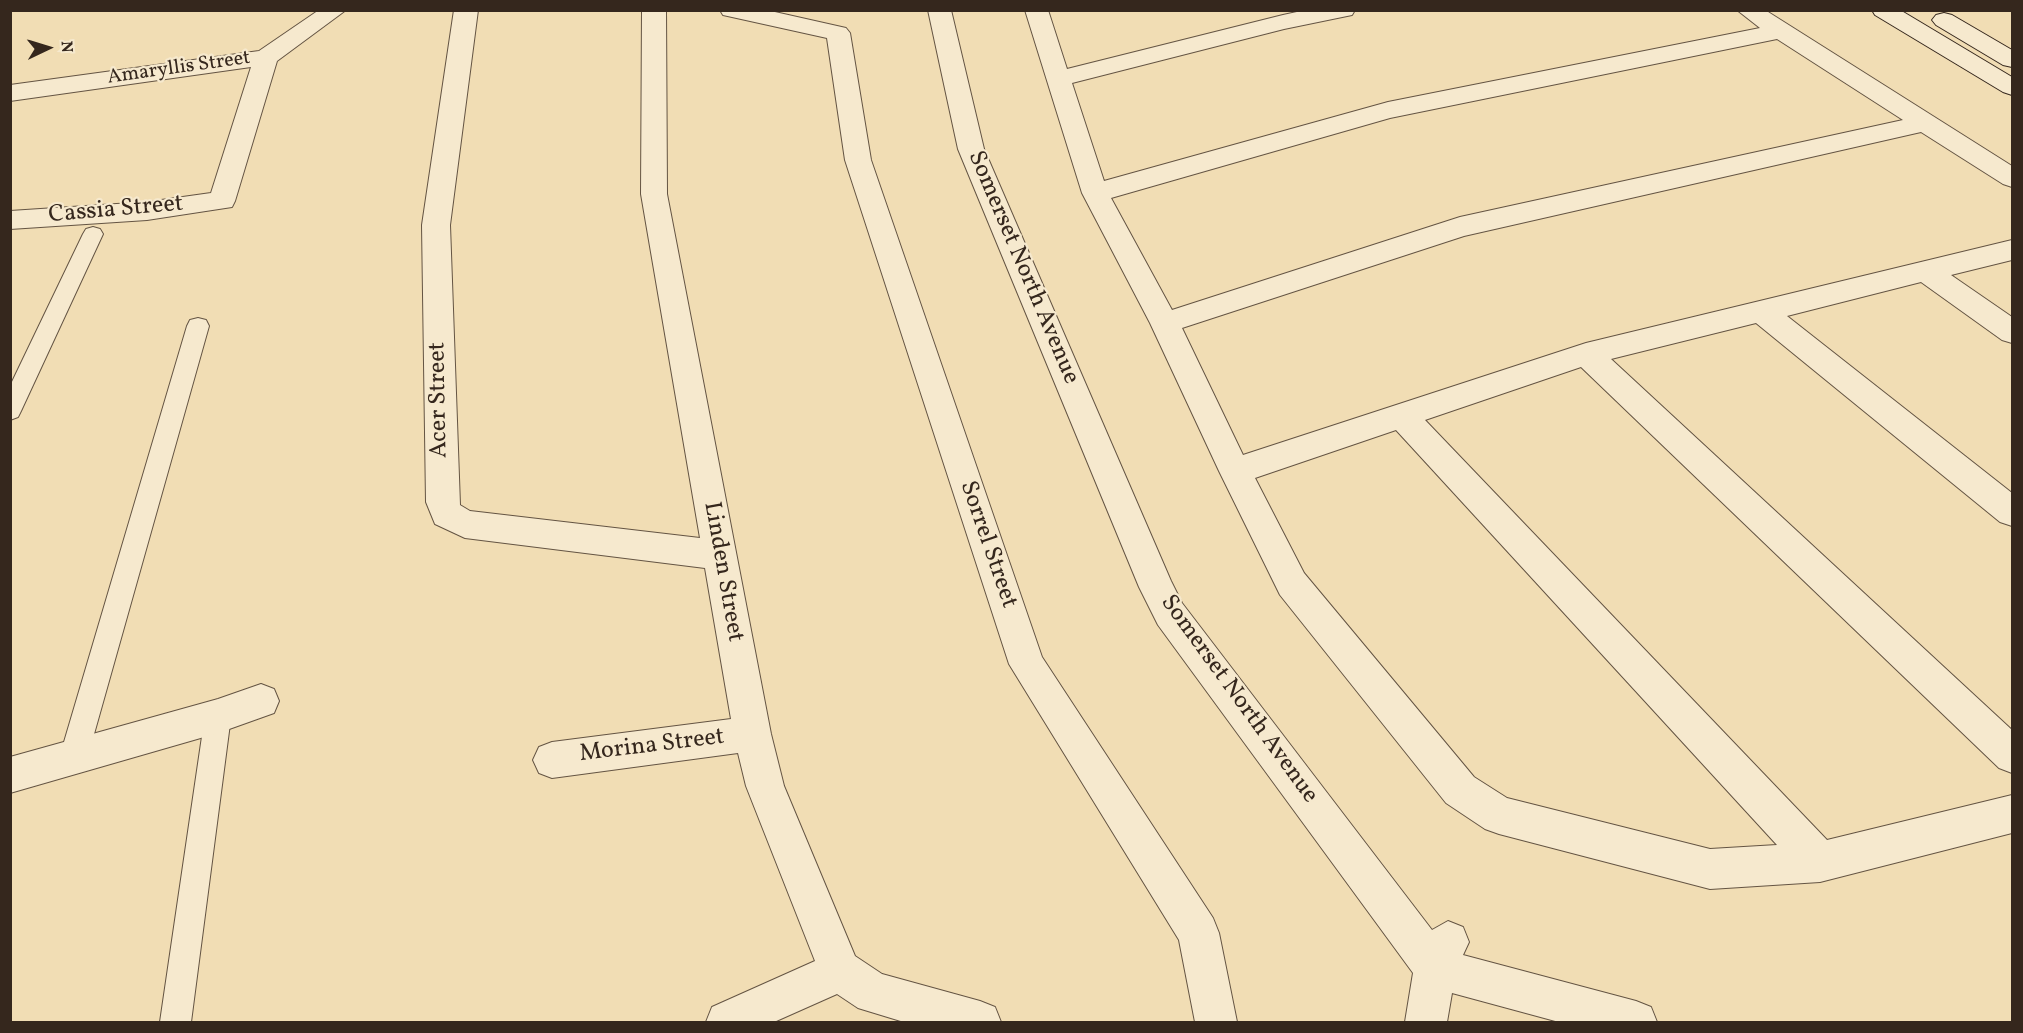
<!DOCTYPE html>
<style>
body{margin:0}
#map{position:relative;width:2023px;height:1033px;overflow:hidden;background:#f1ddb4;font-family:Vollkorn,serif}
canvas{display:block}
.frame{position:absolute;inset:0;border:12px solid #35271d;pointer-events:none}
.north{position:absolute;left:18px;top:18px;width:60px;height:60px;-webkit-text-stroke:4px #f6e9ce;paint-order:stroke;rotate:86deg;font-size:16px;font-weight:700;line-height:24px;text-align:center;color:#35271d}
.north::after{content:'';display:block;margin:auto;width:21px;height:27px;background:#35271d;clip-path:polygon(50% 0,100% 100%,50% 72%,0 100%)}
</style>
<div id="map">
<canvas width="2023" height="1033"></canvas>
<div class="frame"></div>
<div class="north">N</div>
</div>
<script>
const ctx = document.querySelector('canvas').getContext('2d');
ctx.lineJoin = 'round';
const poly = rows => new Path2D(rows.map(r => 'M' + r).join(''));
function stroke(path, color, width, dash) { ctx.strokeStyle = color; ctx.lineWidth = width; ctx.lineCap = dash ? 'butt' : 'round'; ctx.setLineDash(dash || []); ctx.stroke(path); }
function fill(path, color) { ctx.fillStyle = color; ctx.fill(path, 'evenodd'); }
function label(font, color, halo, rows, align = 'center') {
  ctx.font = font + ' Vollkorn,serif'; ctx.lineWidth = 4.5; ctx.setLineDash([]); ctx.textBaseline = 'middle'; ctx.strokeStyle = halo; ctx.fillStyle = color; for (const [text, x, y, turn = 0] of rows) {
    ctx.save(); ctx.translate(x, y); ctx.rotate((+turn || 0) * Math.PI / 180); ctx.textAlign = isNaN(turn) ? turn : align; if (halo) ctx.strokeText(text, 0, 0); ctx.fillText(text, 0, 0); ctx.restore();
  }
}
const service = poly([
 [93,227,100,229,103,234,21,411,18,417,10,420,10,386,83,234,86,229,93,227],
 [198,318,206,320,209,326,87,759,83,768,73,772,63,768,59,759,187,326,190,320,198,318],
 [218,703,227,707,231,716,191,1022,160,1022,205,716,209,707,218,703]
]);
const minor = poly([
 [319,10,346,10,277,61,235,201,232,207,147,220,10,229,10,211,147,202,211,193,251,67,10,101,10,85,259,51,319,10],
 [454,10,478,10,450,225,460,505,470,511,700,538,641,194,642,10,666,10,667,194,771,734,784,786,855,956,882,974,980,1001,995,1007,1001,1022,904,1022,858,1008,837,994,774,1022,706,1022,712,1007,815,961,746,786,738,753,552,778,539,773,533,760,539,747,552,742,731,719,705,568,465,538,435,524,426,502,422,225,454,10],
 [720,10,766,10,846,28,850,33,871,160,1042,657,1213,918,1219,933,1237,1022,1195,1022,1179,940,1009,664,845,160,827,38,723,15,720,10],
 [928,10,951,10,984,149,1171,581,1182,603,1432,930,1448,921,1463,927,1469,942,1463,955,1636,1001,1651,1007,1657,1022,1559,1022,1452,993,1447,1022,1405,1022,1413,973,1158,625,1139,587,958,149,928,10],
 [1025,10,1048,10,1067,69,1283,15,1306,10,1355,10,1352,15,1284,29,1072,83,1104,181,1388,102,1760,28,1737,10,1765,10,2012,166,2012,187,2003,184,1921,132,1464,236,1182,328,1243,455,1586,343,2012,240,2012,260,1951,275,2012,317,2012,343,2002,340,1921,282,1787,316,2012,493,2012,526,2000,522,1756,323,1611,359,2012,730,2012,773,1999,768,1581,367,1425,420,1827,840,2012,795,2012,833,1820,882,1710,889,1499,834,1485,829,1446,803,1280,595,1219,471,1150,323,1082,193,1025,10],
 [1777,39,1903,120,1460,217,1172,310,1111,198,1390,118,1777,39],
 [1396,430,1777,845,1710,849,1507,798,1474,777,1304,573,1255,478,1396,430],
 [261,684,274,689,279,701,274,713,218,733,10,793,10,757,218,699,261,684]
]);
const secondary = poly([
 [1872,10,1900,10,2012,77,2012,95,2003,92,1875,15,1872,10],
 [1944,13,1952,15,2012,50,2012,67,2003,65,1936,25,1932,20,1936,15,1944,13]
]);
stroke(service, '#645443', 2);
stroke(minor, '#645443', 2);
stroke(secondary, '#35271d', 2);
fill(service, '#f6e9ce');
fill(minor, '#f6e9ce');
fill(secondary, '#f6e9ce');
label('20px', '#35271d', '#f6e9ce', [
 ["Amaryllis Street",179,69,-8]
]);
label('24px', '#35271d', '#f6e9ce', [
 ["Cassia Street",116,211,-5],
 ["Somerset North Avenue",1022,268,67],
 ["Acer Street",440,400,-91],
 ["Sorrel Street",987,545,71],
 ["Linden Street",722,572,80],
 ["Somerset North Avenue",1238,700,54],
 ["Morina Street",652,747,-7]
]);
</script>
